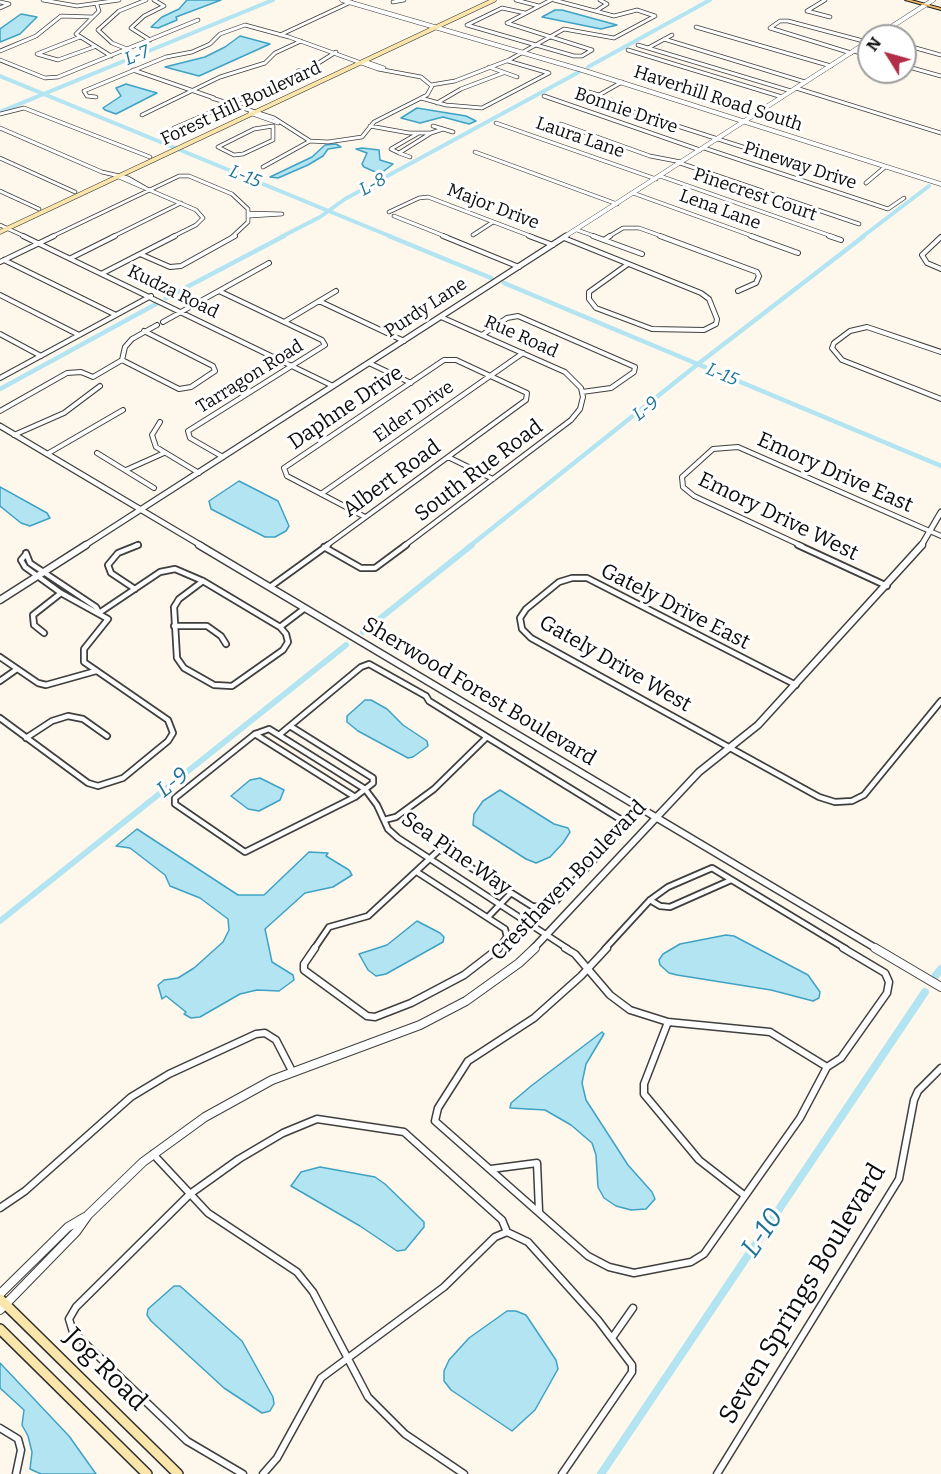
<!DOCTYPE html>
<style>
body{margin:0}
#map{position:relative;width:941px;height:1474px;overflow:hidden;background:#fef7eb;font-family:Bitter,serif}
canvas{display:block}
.north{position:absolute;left:857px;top:24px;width:60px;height:60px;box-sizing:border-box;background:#fff;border:2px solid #9e9e9e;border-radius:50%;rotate:307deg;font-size:16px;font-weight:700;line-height:24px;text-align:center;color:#0c0c0c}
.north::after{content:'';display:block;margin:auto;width:21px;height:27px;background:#b22d47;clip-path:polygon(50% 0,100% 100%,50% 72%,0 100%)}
</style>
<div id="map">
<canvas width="941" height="1474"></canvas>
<div class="north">N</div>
</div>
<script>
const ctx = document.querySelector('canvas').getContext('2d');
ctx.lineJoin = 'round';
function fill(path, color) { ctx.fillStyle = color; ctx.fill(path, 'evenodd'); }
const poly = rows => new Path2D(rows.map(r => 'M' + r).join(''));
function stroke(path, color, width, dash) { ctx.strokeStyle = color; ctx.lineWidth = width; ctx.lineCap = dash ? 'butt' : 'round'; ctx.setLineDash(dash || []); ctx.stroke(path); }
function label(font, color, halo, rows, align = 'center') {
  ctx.font = font + ' Bitter,serif'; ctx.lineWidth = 6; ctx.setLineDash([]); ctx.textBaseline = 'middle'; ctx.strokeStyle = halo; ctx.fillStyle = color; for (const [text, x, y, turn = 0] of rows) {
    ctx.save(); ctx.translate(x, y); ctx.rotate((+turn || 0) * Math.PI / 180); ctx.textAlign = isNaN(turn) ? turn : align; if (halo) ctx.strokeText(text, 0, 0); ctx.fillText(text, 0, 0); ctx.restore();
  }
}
const water = poly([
 [187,0,221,0,176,17,177,20,158,28,151,27,162,17,179,9,187,0],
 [555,10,562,10,617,25,601,29,542,17,555,10],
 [21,14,37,17,20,34,0,42,0,29,21,14],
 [240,36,270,44,199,76,165,67,205,57,225,47,240,36],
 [126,84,157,93,116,114,105,110,103,108,121,96,116,88,126,84],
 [417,108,466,116,476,121,469,124,443,117,420,123,401,118,417,108],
 [336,144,341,147,328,149,323,156,308,165,278,178,270,177,312,157,325,145,336,144],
 [362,148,379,150,380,160,393,164,380,174,364,167,362,164,367,153,356,149,362,148],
 [239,481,278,501,289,526,286,531,275,537,265,537,211,509,209,501,239,481],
 [0,487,47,513,50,518,30,526,21,523,0,506,0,487],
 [365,700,371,700,387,709,403,725,427,741,428,746,413,757,408,758,358,731,347,722,347,716,365,700],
 [260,778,284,790,280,800,259,811,248,809,231,796,250,780,260,778],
 [500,790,554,824,568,828,570,832,563,843,550,857,536,863,526,859,473,825,474,814,483,801,500,790],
 [137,829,238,895,264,895,309,852,328,853,326,856,349,870,352,875,333,887,305,893,265,929,272,962,293,975,294,980,279,991,257,990,240,994,200,1017,191,1018,184,1014,186,1012,166,996,162,999,158,985,164,980,178,978,194,968,223,942,229,930,228,919,200,898,170,886,165,875,130,848,116,846,137,829],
 [417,921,440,933,444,937,443,942,386,974,376,976,368,970,359,954,387,945,417,921],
 [726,935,734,936,808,975,820,992,819,998,813,1001,771,990,677,975,669,973,660,965,659,960,663,954,680,944,726,935],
 [602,1032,604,1034,586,1064,582,1083,586,1100,628,1165,652,1192,655,1199,646,1209,631,1210,616,1206,604,1198,598,1187,596,1155,592,1143,571,1125,545,1110,510,1108,511,1103,531,1086,602,1032],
 [320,1167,375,1177,385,1184,424,1222,424,1227,405,1250,397,1251,360,1226,291,1186,301,1172,320,1167],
 [174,1286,180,1286,242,1341,273,1397,274,1404,270,1411,262,1413,224,1388,151,1321,147,1315,148,1309,174,1286],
 [507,1311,516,1311,526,1315,556,1360,558,1369,535,1410,512,1431,451,1390,444,1381,444,1371,449,1360,469,1338,507,1311],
 [0,1363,69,1436,96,1474,41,1474,30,1469,32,1452,28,1436,22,1425,24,1410,0,1388,0,1363]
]);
fill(water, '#b3e4f2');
stroke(water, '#3fa2c4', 1.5);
stroke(poly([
 [588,67,710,0],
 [0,76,392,237],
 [0,112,273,0],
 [281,237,320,217,345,199,579,72],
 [862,237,929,186]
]), '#b3e4f2', 4);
stroke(poly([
 [389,236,491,278],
 [504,283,941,466],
 [166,298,284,236],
 [0,389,156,304],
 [470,546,698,364,864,236]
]), '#b3e4f2', 4.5);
stroke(poly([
 [363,632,472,545],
 [0,921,346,645]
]), '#b3e4f2', 6);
stroke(poly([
 [936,975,941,969],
 [601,1474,925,992]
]), '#b3e4f2', 8);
const minorFar3 = poly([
 [43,0,77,6,119,0],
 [516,0,539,6],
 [0,2,9,4,0,8],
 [393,2,404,0],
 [97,5,99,11,76,34,111,56],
 [596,11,607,4,600,0],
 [807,11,830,17],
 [807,11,825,0],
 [525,13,502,8,467,25,574,56,582,56,592,50,507,23,551,0],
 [696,27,831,66],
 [280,35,351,2],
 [80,37,37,54,58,60,94,47],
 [664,39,805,82],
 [150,40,131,28,144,16,164,6,154,0],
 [638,45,791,91],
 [905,45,941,55],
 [648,48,672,35],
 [127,49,112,43,98,30,119,11,146,0],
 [628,50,782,97],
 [0,51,36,36,61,16,93,17],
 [854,51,869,56],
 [851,53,770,28,780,21,788,21,867,42],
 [0,60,45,78,58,77,198,20],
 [364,61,384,68],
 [905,66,941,76],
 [489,67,517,77],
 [133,70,214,98],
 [298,71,309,69,336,52],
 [431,85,455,81,509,60,564,29,614,38,655,16,637,10,614,16,554,0],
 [796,88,941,133],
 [585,91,599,95,622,82],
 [544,96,700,150],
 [96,97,87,96,84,91,166,57,192,52,210,44,220,34,245,25,289,37,378,69,421,77,432,86,427,95,374,122,362,137,328,142,310,141,274,118,212,98],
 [421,98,446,105,482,108,549,73,508,61],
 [611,100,606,103,805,167],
 [437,103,461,89,503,73],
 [250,113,278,123],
 [0,114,24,108,150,157],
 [142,115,220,77,265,63,275,53,301,41],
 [496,123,656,179],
 [561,124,650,156,681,162],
 [273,126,273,140,243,154,234,155,218,147,254,129,273,126],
 [370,126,409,133,431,133,399,153,391,149,417,134],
 [433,126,443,129],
 [0,128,102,172,128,178,149,190],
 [174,128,265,89,271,83],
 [431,133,443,129,453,132],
 [704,148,888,209,904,198],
 [475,152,617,204],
 [399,153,410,157],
 [0,158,75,192],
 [680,163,859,224],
 [263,167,310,141],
 [660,176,834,237],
 [119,177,196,210,203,218,196,225,172,237],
 [866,183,885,167],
 [0,191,39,209],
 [633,193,755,237],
 [389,212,419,198,428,197,533,237],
 [249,213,282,214,250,216],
 [394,216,447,237],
 [0,225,26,237],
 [577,230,597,237],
 [473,235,493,222],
 [51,237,179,176,189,176,232,194,248,209,248,222,232,237],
 [112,237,181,203],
 [608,237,623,228,639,228,664,237]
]);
const minorFar2 = poly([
 [23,236,333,386],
 [443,236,519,267],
 [529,236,553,245],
 [593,236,642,254],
 [660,236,757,272,759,276,756,283,738,291],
 [751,236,798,253],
 [829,236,841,240],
 [941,237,922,255,927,263,941,269],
 [564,238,701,293,709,299,717,319,716,324,704,330,652,329,596,308,589,299,589,292,628,264],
 [604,240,610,236],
 [140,254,170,267,181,266,235,236],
 [71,258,115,236],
 [4,260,116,315],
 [0,262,54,236],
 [103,273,175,236],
 [219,291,322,340,325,345,188,431,190,438,223,457],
 [0,295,79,335],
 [319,301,404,341],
 [163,322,269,263],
 [284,322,336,291],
 [0,334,41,356],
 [482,335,507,318,518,316,635,367,634,372,611,388,582,392],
 [941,352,867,327,850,331,834,343,832,348,842,360,941,399],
 [122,360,179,389,191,387,215,371,213,366,144,331],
 [369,363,411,383],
 [0,378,151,296],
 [0,411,67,373,81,372,93,377,122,360,125,347,132,339,157,325],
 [160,422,152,435,156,447,199,473],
 [14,435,64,413,100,386],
 [97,453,154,488],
 [47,454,123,410],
 [448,457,493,479],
 [126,470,164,453],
 [321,494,523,353],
 [135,546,138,545],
 [326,546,526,400,527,393,456,360,444,360,284,468,287,476,365,517],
 [404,546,571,420,580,409,583,397,581,388,565,372,441,317],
 [802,546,694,496,683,487,682,477,713,449,738,447,941,536]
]);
const minorFar1 = poly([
 [798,545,887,586],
 [324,547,361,568,375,568,406,545],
 [26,553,30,563,96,607,99,613],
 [203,581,280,627,286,634,288,642,283,650,232,686,214,685,184,668,177,658,174,607,179,599,203,581],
 [270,587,328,545],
 [135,589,111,573,108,565,118,553,138,545],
 [99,613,160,572,175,569,203,581],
 [174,626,207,626,221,636,226,644],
 [280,627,305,608],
 [44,633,34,625,33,615,61,593],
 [0,657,38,683,46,685,96,671],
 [0,681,17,669],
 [796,685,587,578,572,578,559,582,526,609,520,618,522,629,531,638,819,797,835,802,852,801,864,795,941,701],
 [0,718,88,783,98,786,123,778,168,741,173,733,168,720,84,662,84,649,108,619,61,593,25,567,21,560,26,554],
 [290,726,373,778,373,783,355,797],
 [255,734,355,797,245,852,175,804,175,798,255,734],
 [255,734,269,729,365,789,377,805,388,829,398,838,568,949],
 [279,735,361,667,369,664,426,696,429,701,487,737,434,789,396,817,384,820],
 [26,738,52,721,68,716,83,719,107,736],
 [417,872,505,929,507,937,498,949],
 [650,900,660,906,670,907,731,880],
 [488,917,511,893],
 [314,949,329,927,368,916,438,851,443,850,532,906,545,908,554,903,622,830,620,819,487,737],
 [605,949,650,900,668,887,712,868,846,949]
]);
const minor = poly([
 [315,948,304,964,304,970,367,1016,375,1017,411,1003,464,975,499,948],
 [565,948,575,954,610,995,630,1010,668,1022,770,1032,827,1067],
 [607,948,581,976,534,1018,468,1061,438,1108,435,1121,588,1256,609,1267,634,1273,691,1262,704,1254,800,1118,827,1067,841,1058,887,993,889,982,885,973,843,948],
 [668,1022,644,1084,644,1094,699,1160,744,1195],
 [153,1154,208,1213,297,1272,313,1292,368,1397,405,1434,464,1474],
 [491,1169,537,1163,539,1211],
 [0,1208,25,1191,131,1097,169,1074,256,1034,265,1033,276,1040,292,1071],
 [507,1232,528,1242,598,1320,632,1365,632,1372,562,1474],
 [612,1338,633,1308],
 [0,1428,18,1439,21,1450,16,1474],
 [243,1474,187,1441,73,1332,69,1319,76,1307,190,1194,239,1159,283,1133,317,1119,404,1132,502,1220,507,1232],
 [263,1474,277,1458,321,1378,444,1287,495,1237,507,1232],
 [717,1474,899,1179,914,1100,918,1091,941,1068]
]);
const tertiaryFar3 = poly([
 [342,0,582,70,941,184],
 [877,36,933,0],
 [564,237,869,41]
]);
const tertiaryFar2 = poly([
 [0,426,202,546],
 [84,546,566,236],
 [921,546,941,512]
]);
const tertiaryFar1 = poly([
 [199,545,877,949],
 [0,600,86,545],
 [533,949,699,772,758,725,922,545]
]);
const tertiary = poly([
 [875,948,941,987],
 [0,1294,68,1227,85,1217],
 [0,1310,76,1232,88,1215,143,1162,205,1117,272,1080,420,1025,466,1001,519,963,535,948]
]);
const secondaryFar1 = poly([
 [0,232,494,0]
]);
const secondary = poly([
 [0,1299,178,1474],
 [0,1329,147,1474]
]);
const primary = poly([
 [905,0,911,0,941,8,941,10,905,0]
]);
stroke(minorFar3, '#3f3f3f', 4.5);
stroke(minorFar2, '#3f3f3f', 6);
stroke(minorFar1, '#3f3f3f', 8);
stroke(minor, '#3f3f3f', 9);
stroke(tertiaryFar3, '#3f3f3f', 5);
stroke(tertiaryFar2, '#3f3f3f', 7);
stroke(tertiaryFar1, '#3f3f3f', 9);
stroke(tertiary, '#3f3f3f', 10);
stroke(secondaryFar1, '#2e2e2e', 5);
stroke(secondary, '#2e2e2e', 12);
stroke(primary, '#1d1d1d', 2);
stroke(minorFar3, '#fff', 3);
stroke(minorFar2, '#fff', 4);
stroke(minorFar1, '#fff', 4.5);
stroke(minor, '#fff', 6);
stroke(tertiaryFar3, '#fff', 4);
stroke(tertiaryFar2, '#fff', 4.5);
stroke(tertiaryFar1, '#fff', 6);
stroke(tertiary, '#fff', 8);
stroke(secondaryFar1, '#fae5aa', 4);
stroke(secondary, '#fae5aa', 9);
fill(primary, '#f0bb69');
label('italic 18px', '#1e7294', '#fff', [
 ["L-7",137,56,-22],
 ["L-15",245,177,22],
 ["L-8",373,185,-29],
 ["L-15",722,375,23],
 ["L-9",646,409,-38]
]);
label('18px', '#0c0c0c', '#fff', [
 ["Haverhill Road South",718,99,18],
 ["Forest Hill Boulevard",241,104,-25],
 ["Bonnie Drive",626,111,19],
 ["Laura Lane",580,138,19],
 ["Pineway Drive",800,166,18],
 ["Pinecrest Court",755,195,19],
 ["Major Drive",493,207,21],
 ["Lena Lane",720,210,20],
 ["Kudza Road",173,292,26],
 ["Purdy Lane",426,308,-33],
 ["Rue Road",521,337,24],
 ["Tarragon Road",250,377,-32],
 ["Elder Drive",414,412,-35]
]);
label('21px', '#0c0c0c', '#fff', [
 ["Daphne Drive",346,408,-34],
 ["South Rue Road",479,471,-37],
 ["Emory Drive East",835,473,24],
 ["Albert Road",392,479,-36],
 ["Emory Drive West",778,517,26],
 ["Gately Drive East",675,607,27],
 ["Gately Drive West",615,664,30],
 ["Sherwood Forest Boulevard",479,692,31],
 ["Sea Pine Way",456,854,35],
 ["Cresthaven Boulevard",569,881,-46]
]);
label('italic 22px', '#1e7294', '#fff', [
 ["L-9",173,783,-39]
]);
label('26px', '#0c0c0c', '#fff', [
 ["Seven Springs Boulevard",803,1294,-59],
 ["Jog Road",105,1370,45]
]);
label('italic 27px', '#1e7294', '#fff', [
 ["L-10",763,1233,-56]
]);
</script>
